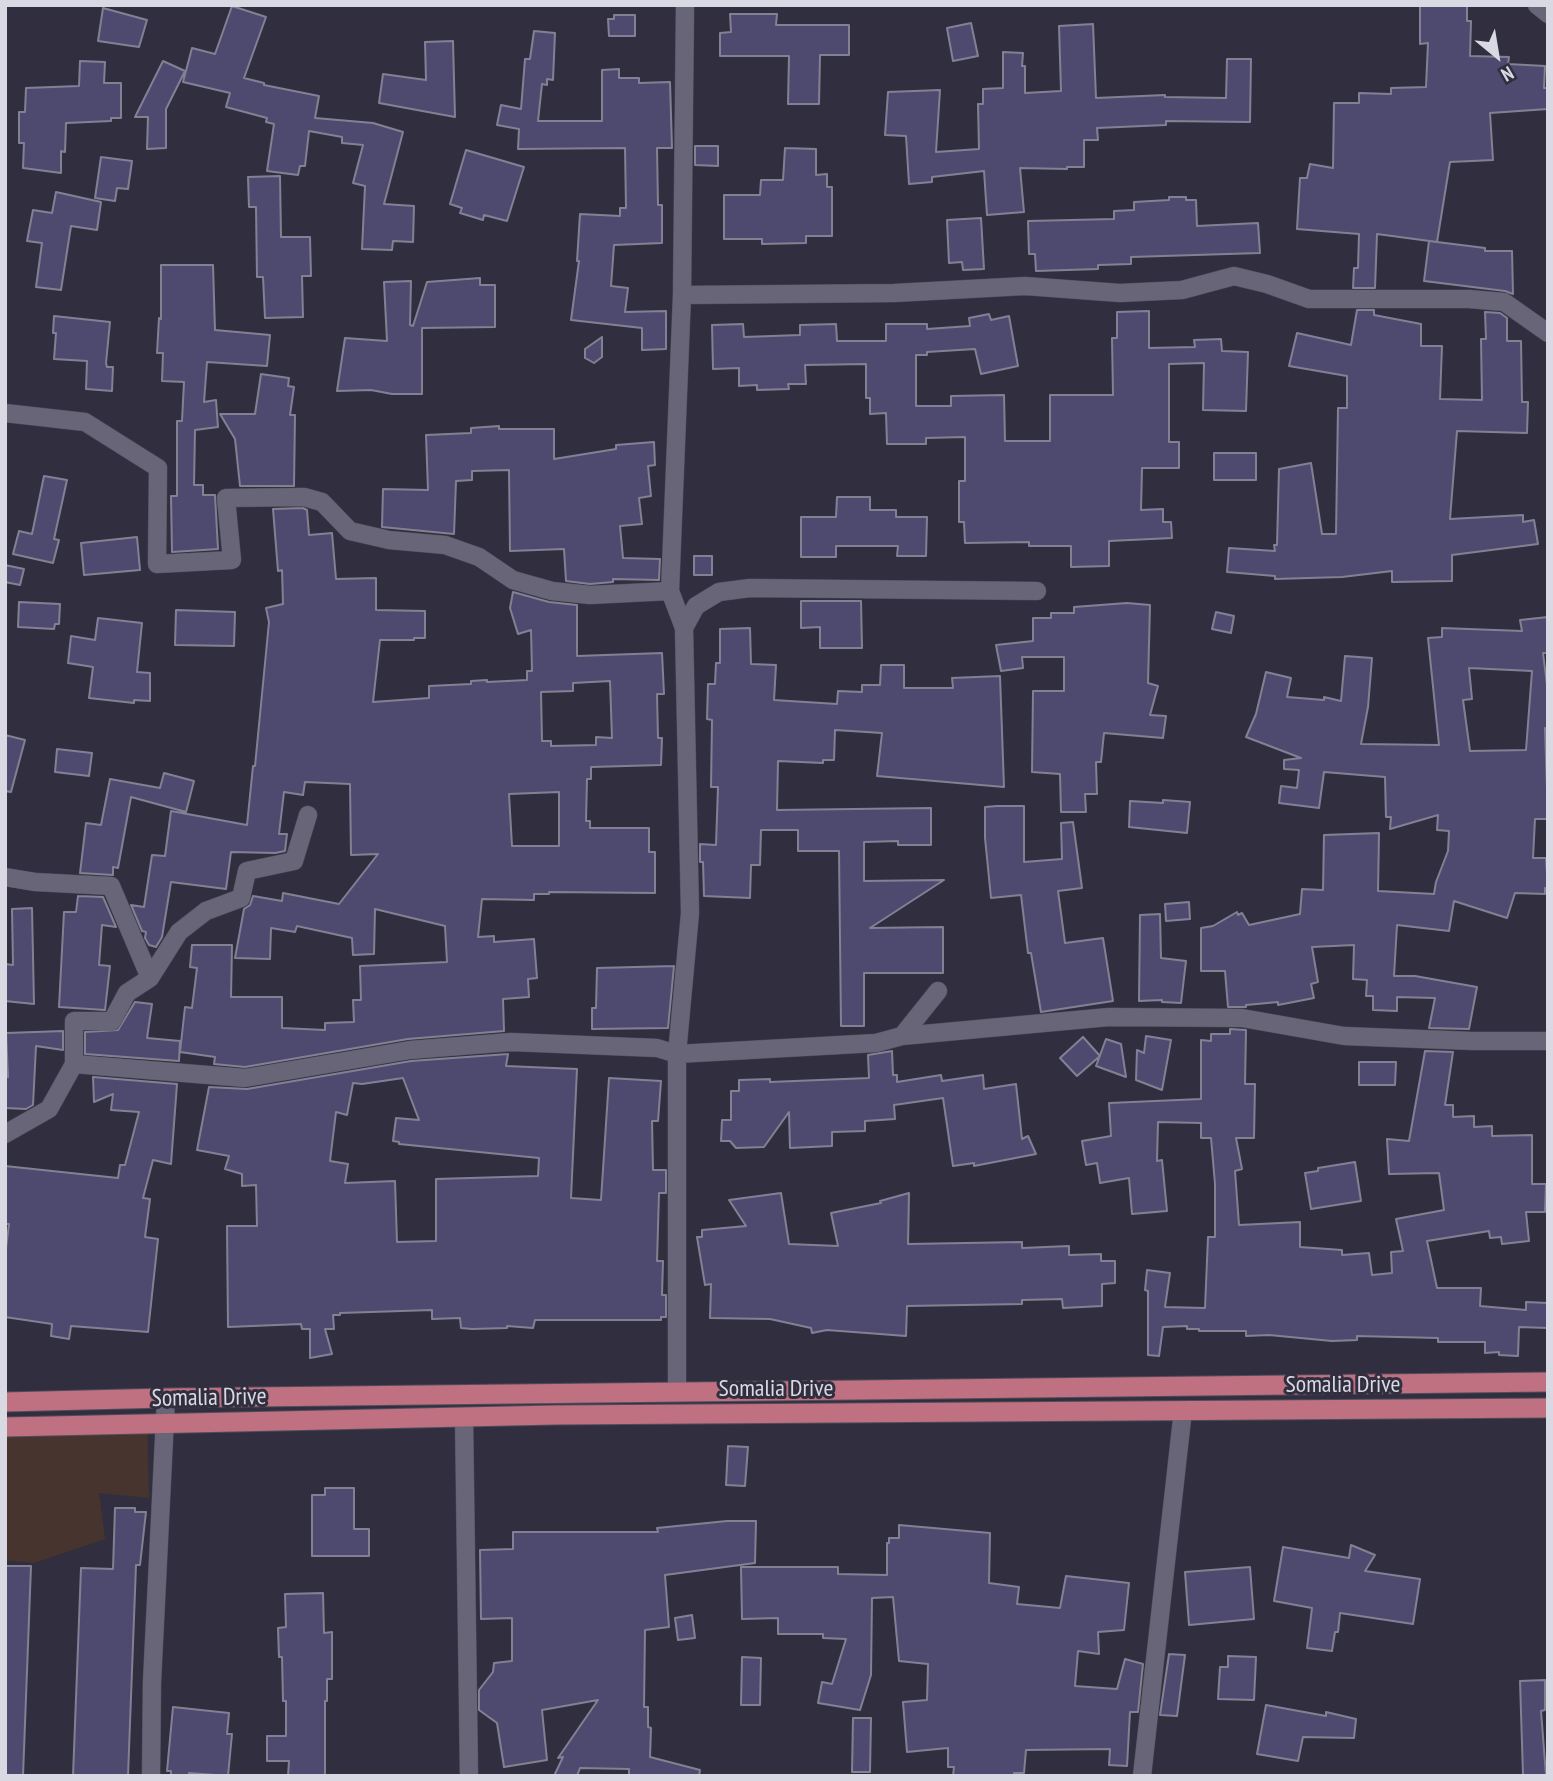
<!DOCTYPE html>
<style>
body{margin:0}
#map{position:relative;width:1553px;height:1781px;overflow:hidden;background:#312f3f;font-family:"PT Sans Narrow",sans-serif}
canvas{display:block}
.frame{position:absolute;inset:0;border:7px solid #d9d9e3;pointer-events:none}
.north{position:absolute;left:1462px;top:21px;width:70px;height:70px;-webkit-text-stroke:5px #312f3f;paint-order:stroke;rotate:150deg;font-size:19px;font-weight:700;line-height:28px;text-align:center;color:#d9d9e3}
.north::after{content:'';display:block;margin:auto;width:24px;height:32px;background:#d9d9e3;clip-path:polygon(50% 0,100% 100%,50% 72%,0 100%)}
</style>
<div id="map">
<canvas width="1553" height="1781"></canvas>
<div class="frame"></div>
<div class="north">N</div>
</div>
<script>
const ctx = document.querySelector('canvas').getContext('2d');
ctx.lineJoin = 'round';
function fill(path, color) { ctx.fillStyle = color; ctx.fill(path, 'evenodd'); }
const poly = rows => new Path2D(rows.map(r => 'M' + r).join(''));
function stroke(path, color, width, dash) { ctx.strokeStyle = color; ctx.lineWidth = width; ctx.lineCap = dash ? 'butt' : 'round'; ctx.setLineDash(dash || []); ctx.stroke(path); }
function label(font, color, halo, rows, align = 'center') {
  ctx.font = font + ' "PT Sans Narrow",sans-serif'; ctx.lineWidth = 6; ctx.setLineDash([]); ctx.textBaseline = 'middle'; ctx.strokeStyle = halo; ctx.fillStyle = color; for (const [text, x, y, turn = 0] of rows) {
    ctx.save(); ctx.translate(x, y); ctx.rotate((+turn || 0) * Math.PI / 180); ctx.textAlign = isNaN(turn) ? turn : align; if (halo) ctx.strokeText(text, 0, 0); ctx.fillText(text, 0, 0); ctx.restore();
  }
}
fill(poly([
 [5,1417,147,1418,149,1498,99,1493,105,1539,34,1563,5,1560]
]), '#47342e');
const building = poly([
 [1420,5,1467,5,1467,21,1471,21,1470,56,1509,57,1508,64,1545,66,1544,88,1548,88,1548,109,1490,113,1493,160,1450,162,1437,242,1377,234,1375,288,1353,288,1354,268,1358,268,1359,234,1297,229,1300,178,1307,178,1310,164,1333,168,1334,103,1359,103,1359,93,1391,94,1391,88,1426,87,1428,43,1420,44,1420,5],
 [232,6,266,17,244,78,264,83,264,85,319,96,315,118,373,123,403,132,384,204,414,206,413,242,393,241,392,250,362,249,365,186,353,183,363,145,342,143,342,137,309,131,305,166,300,166,298,175,267,171,274,124,266,122,267,118,226,107,230,93,183,82,192,48,215,54,232,6],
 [103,8,147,20,139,47,98,41,103,8],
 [730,14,777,14,776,25,849,25,849,55,820,55,819,104,788,104,789,56,720,56,720,33,731,32,730,14],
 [614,15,635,15,635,36,609,36,608,19,614,19,614,15],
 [971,23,978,56,953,61,947,28,971,23],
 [1093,24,1096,98,1165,95,1165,97,1226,98,1227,59,1251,59,1250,122,1166,121,1166,125,1097,128,1098,140,1084,140,1084,167,1067,167,1067,169,1020,168,1024,212,987,215,984,171,932,177,932,182,909,184,906,136,885,135,888,92,940,90,936,152,979,149,978,104,983,104,983,89,1003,88,1003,52,1023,53,1022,66,1025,66,1025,93,1061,91,1059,26,1093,24],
 [534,31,555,33,553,80,547,79,547,85,542,84,538,121,602,121,602,70,619,69,619,78,639,78,639,83,670,82,672,148,657,148,658,205,662,205,662,243,614,245,611,286,628,288,625,312,666,311,666,349,642,350,642,328,571,320,579,261,577,261,580,214,620,216,620,208,626,208,625,148,518,149,519,129,497,125,501,105,521,109,525,59,530,59,534,31],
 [453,41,455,117,379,103,383,74,426,80,425,42,453,41],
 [80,61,105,62,104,83,121,83,121,118,111,118,111,121,66,123,65,152,61,151,61,173,23,168,24,143,19,143,19,112,25,112,26,88,79,86,80,61],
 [163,61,185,71,166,109,166,148,147,149,148,117,135,117,163,61],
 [695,146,718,146,718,166,695,165,695,146],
 [785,148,816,149,816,175,827,174,827,187,832,187,832,236,806,236,806,243,762,244,762,239,724,239,724,195,760,195,761,180,783,180,785,148],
 [466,150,524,167,507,221,484,215,483,220,460,213,462,208,450,204,466,150],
 [101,157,132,161,128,189,117,188,115,201,95,198,101,157],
 [280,176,281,237,310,237,311,276,302,276,303,317,265,318,263,277,257,277,256,207,249,207,248,177,280,176],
 [56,192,101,202,97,230,71,226,61,290,36,287,42,243,27,241,33,210,52,213,56,192],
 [1169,197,1186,197,1186,200,1196,200,1197,226,1258,223,1260,253,1131,257,1131,264,1098,265,1098,269,1036,271,1035,254,1029,254,1028,221,1114,219,1114,211,1134,210,1134,202,1169,200,1169,197],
 [981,218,984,269,963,270,962,262,949,263,947,220,981,218],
 [1429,241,1485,248,1485,251,1512,251,1513,294,1505,291,1424,281,1429,241],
 [161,265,213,265,215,330,270,335,267,366,207,362,204,402,216,400,218,427,195,430,194,485,203,485,203,495,215,495,218,549,172,552,171,496,177,496,177,421,182,421,184,382,162,381,163,353,157,353,159,318,161,319,161,265],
 [480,278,480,285,495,285,495,327,422,328,422,394,392,394,371,390,337,391,345,338,387,341,384,282,411,281,410,325,413,326,427,282,480,278],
 [1357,310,1374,310,1374,315,1421,324,1421,346,1442,346,1440,399,1482,400,1481,339,1486,339,1485,312,1500,313,1507,318,1507,341,1521,341,1522,402,1528,402,1527,433,1457,431,1450,519,1523,515,1523,522,1534,520,1538,544,1452,555,1452,581,1392,582,1392,571,1342,577,1275,579,1275,576,1227,572,1229,548,1275,551,1274,545,1277,545,1279,469,1311,463,1322,534,1336,534,1338,408,1347,408,1347,376,1289,366,1297,333,1351,345,1357,310],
 [1149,311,1149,348,1195,347,1194,340,1221,339,1222,351,1248,352,1246,411,1203,410,1204,363,1169,364,1169,442,1179,442,1179,468,1142,468,1141,510,1163,509,1163,522,1171,522,1172,538,1109,541,1109,566,1071,567,1071,546,1029,546,1029,542,965,543,964,522,959,522,959,481,965,481,965,437,926,438,926,444,887,444,886,413,870,414,870,398,866,398,866,364,805,365,806,384,788,384,789,389,757,390,757,385,739,386,739,368,713,369,712,325,743,324,744,337,800,335,800,325,836,324,837,341,886,341,886,324,927,324,927,329,970,326,969,318,989,314,991,320,1009,316,1018,366,981,374,975,349,927,352,927,355,916,355,916,406,951,406,951,396,1004,395,1005,441,1050,441,1050,395,1113,395,1112,338,1117,338,1117,312,1149,311],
 [54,316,110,322,106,363,107,367,113,367,112,391,86,389,87,361,54,359,56,333,53,333,54,316],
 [602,337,602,357,594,363,585,358,585,349,602,337],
 [261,374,289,378,288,386,294,387,290,415,295,415,294,486,240,486,235,439,220,414,255,414,261,374],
 [499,426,499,429,554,429,554,459,616,449,616,445,654,442,655,465,648,466,651,496,639,498,642,524,620,526,623,558,660,559,659,580,613,579,613,582,590,584,566,581,564,549,510,551,509,470,472,471,472,480,456,481,454,534,382,527,383,489,428,490,426,435,471,433,471,428,499,426],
 [1214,453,1256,453,1256,480,1214,480,1214,453],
 [44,476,67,480,54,539,59,540,53,563,13,554,19,531,32,534,44,476],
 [837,497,870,497,870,510,896,510,896,517,927,517,926,556,897,556,898,546,836,546,836,557,801,557,801,517,836,517,837,497],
 [303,508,307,510,309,535,332,533,336,579,376,578,376,610,425,611,425,638,414,638,414,640,380,640,373,702,429,698,429,686,471,684,471,681,487,680,487,682,527,680,527,671,532,671,531,630,518,634,510,608,513,592,549,602,577,605,577,656,662,653,664,694,657,694,658,738,662,738,661,765,591,767,591,779,587,779,586,821,590,821,590,828,649,828,649,852,655,852,655,893,549,892,549,894,534,894,534,900,482,899,478,937,494,936,494,942,534,939,537,978,528,979,529,997,503,999,504,1031,408,1039,245,1067,214,1064,215,1057,180,1052,185,1007,192,1008,197,968,190,967,192,945,232,945,231,997,282,997,282,1028,325,1030,325,1023,354,1022,353,1000,361,1000,360,966,447,962,445,926,375,909,374,954,353,955,352,938,297,926,295,932,271,928,270,959,235,958,244,909,250,905,253,896,282,901,283,893,339,904,378,854,351,855,350,784,305,782,303,795,284,792,279,834,287,834,285,851,275,853,231,852,226,889,171,882,162,937,156,947,149,945,145,938,146,932,142,931,131,905,144,907,152,855,165,856,171,811,247,825,253,766,255,766,269,622,266,608,283,604,282,570,278,571,273,509,303,508],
 [610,681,612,738,596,737,596,745,551,746,551,741,542,741,541,692,573,691,573,683,610,681],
 [559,792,559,846,512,846,509,794,559,792],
 [137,537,140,570,84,575,81,543,137,537],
 [694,556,712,556,712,575,694,575,694,556],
 [5,565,24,569,20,585,5,582,5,565],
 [801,601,861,601,862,648,820,648,820,627,801,628,801,601],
 [19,602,60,604,59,624,55,624,54,629,18,627,19,602],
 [1127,603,1150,605,1148,683,1158,686,1150,715,1166,716,1163,738,1104,733,1101,762,1096,762,1097,794,1085,794,1086,812,1061,812,1060,774,1032,772,1033,691,1064,691,1064,657,1022,657,1023,668,1001,671,996,645,1033,641,1033,618,1051,618,1051,613,1074,613,1074,607,1127,603],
 [176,610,235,612,234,646,175,645,176,610],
 [1216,612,1234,616,1231,633,1212,629,1216,612],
 [1548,617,1548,653,1543,653,1548,693,1548,729,1545,728,1548,819,1535,819,1533,858,1546,858,1548,888,1545,888,1545,894,1515,893,1507,918,1454,901,1449,931,1397,925,1394,976,1415,976,1477,987,1469,1029,1429,1028,1435,998,1397,997,1397,1011,1373,1010,1373,996,1366,996,1367,980,1353,979,1354,945,1312,947,1318,982,1311,984,1314,998,1278,1005,1278,1002,1246,1005,1246,1007,1228,1007,1225,971,1201,971,1201,928,1213,926,1237,912,1238,915,1242,913,1249,925,1300,914,1302,889,1323,890,1324,835,1379,833,1378,891,1434,894,1436,882,1448,851,1449,831,1437,830,1438,815,1390,829,1391,817,1386,817,1385,777,1324,772,1319,808,1279,803,1281,786,1297,788,1299,770,1284,769,1284,760,1301,758,1246,737,1256,714,1266,672,1291,678,1287,697,1324,700,1324,697,1341,701,1345,656,1372,658,1368,707,1361,744,1439,745,1428,638,1442,637,1442,628,1522,631,1520,620,1548,617],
 [1469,668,1532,671,1526,750,1470,751,1463,700,1472,699,1469,668],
 [98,618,142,623,137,672,150,673,150,701,134,700,134,703,89,698,93,667,68,663,71,636,95,640,98,618],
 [750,628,751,664,776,665,774,700,837,704,838,691,862,692,862,685,880,685,881,665,904,665,904,688,953,688,952,678,1000,676,1004,787,877,776,882,733,835,730,834,760,823,760,823,763,778,761,777,810,931,808,931,845,898,845,898,841,864,842,864,881,944,880,870,928,943,927,943,973,864,973,864,1026,841,1026,839,851,798,851,798,830,761,830,760,865,751,865,750,898,704,896,703,862,700,862,700,844,716,845,718,787,711,787,712,720,707,719,708,684,715,684,716,663,720,663,720,629,750,628],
 [5,735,25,740,11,792,5,791,5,735],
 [57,749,92,753,89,776,55,772,57,749],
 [164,773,194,781,186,812,131,797,118,868,113,867,113,875,80,873,86,823,101,825,110,779,160,788,164,773],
 [1163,800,1190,802,1187,833,1129,827,1130,801,1163,803,1163,800],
 [997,806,1024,806,1024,862,1062,859,1061,823,1073,822,1082,888,1058,891,1065,943,1103,938,1113,1001,1041,1012,1031,953,1028,953,1021,895,991,898,985,838,985,807,997,806],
 [78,896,103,897,116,927,102,925,99,965,110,966,105,1010,59,1007,64,912,76,912,78,896],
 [1189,902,1190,919,1166,921,1165,904,1189,902],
 [32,908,34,1004,5,1001,5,964,13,965,12,909,32,908],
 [1160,914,1161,958,1186,961,1181,1003,1162,1002,1162,1000,1139,1001,1140,915,1160,914],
 [674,966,668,1028,592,1029,592,1008,596,1008,597,968,674,966],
 [135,1002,152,1004,147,1038,180,1041,179,1061,85,1054,85,1032,118,1030,135,1002],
 [1230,1029,1246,1030,1245,1084,1255,1084,1254,1138,1236,1138,1242,1169,1235,1171,1239,1225,1300,1222,1300,1247,1342,1250,1342,1255,1369,1253,1372,1275,1392,1273,1391,1252,1403,1251,1396,1219,1444,1210,1439,1173,1389,1174,1387,1139,1409,1141,1425,1051,1453,1052,1445,1105,1453,1105,1453,1117,1474,1116,1474,1127,1492,1126,1492,1136,1532,1135,1532,1184,1546,1184,1545,1212,1526,1212,1529,1241,1502,1244,1501,1237,1490,1238,1489,1231,1427,1241,1437,1288,1481,1288,1480,1306,1526,1310,1526,1302,1548,1303,1548,1328,1519,1327,1518,1356,1499,1355,1499,1352,1485,1353,1485,1342,1438,1342,1438,1338,1357,1336,1357,1340,1332,1341,1269,1335,1246,1336,1246,1331,1199,1331,1199,1329,1187,1329,1187,1326,1163,1327,1159,1356,1148,1355,1148,1291,1145,1290,1147,1270,1170,1273,1165,1307,1205,1308,1208,1237,1215,1237,1215,1184,1211,1138,1201,1138,1201,1123,1158,1122,1157,1161,1162,1160,1167,1211,1132,1214,1129,1178,1100,1183,1097,1163,1086,1165,1082,1141,1111,1136,1109,1103,1201,1099,1201,1040,1211,1041,1211,1034,1230,1034,1230,1029],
 [63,1031,63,1050,36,1046,33,1105,26,1109,5,1108,5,1077,8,1077,6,1033,63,1031],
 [1146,1036,1171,1040,1162,1090,1136,1080,1137,1050,1144,1053,1146,1036],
 [1083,1037,1100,1056,1077,1076,1060,1058,1083,1037],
 [1106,1039,1121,1044,1126,1077,1096,1066,1106,1039],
 [892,1051,893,1075,897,1075,897,1082,941,1075,942,1081,983,1075,984,1089,1016,1084,1022,1139,1028,1136,1036,1154,974,1166,974,1163,953,1166,943,1098,894,1105,895,1119,865,1121,865,1131,832,1132,832,1146,790,1148,789,1112,764,1147,736,1148,730,1141,721,1141,722,1120,731,1120,731,1091,739,1091,739,1080,770,1079,770,1082,869,1078,868,1055,892,1051],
 [508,1054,506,1066,577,1069,571,1198,601,1200,609,1078,661,1081,658,1121,652,1121,653,1170,666,1170,666,1193,659,1193,657,1261,663,1261,662,1295,666,1295,666,1317,661,1317,661,1320,535,1320,533,1328,507,1326,507,1328,472,1329,461,1328,460,1318,432,1319,432,1310,340,1313,340,1315,333,1315,334,1329,325,1329,332,1354,310,1358,310,1329,302,1329,301,1324,228,1327,227,1226,257,1226,256,1185,242,1186,242,1174,225,1169,229,1156,197,1150,209,1087,247,1089,411,1061,508,1054],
 [403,1078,419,1120,396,1118,393,1141,399,1142,399,1144,539,1158,538,1176,436,1179,436,1241,397,1242,395,1181,345,1183,348,1164,330,1161,336,1112,347,1115,353,1083,362,1084,403,1078],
 [1359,1062,1396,1062,1395,1085,1359,1085,1359,1062],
 [93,1077,177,1084,171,1164,153,1160,143,1198,150,1199,145,1237,158,1239,148,1332,71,1326,69,1339,51,1336,52,1324,5,1317,5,1256,9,1224,5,1224,5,1166,118,1178,120,1165,125,1165,139,1112,111,1110,113,1094,94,1102,93,1077],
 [1355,1162,1361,1201,1311,1209,1305,1173,1318,1171,1318,1168,1355,1162],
 [781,1193,789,1244,838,1246,831,1213,881,1203,880,1201,909,1193,908,1244,1022,1242,1022,1248,1069,1246,1069,1255,1101,1254,1101,1261,1115,1261,1115,1283,1102,1284,1102,1306,1063,1308,1062,1299,1022,1300,1022,1304,907,1306,906,1336,827,1330,812,1333,811,1328,770,1319,710,1318,711,1284,705,1285,697,1237,702,1237,702,1230,746,1226,729,1200,781,1193],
 [728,1446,748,1447,745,1486,726,1485,728,1446],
 [325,1488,354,1488,354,1529,369,1529,369,1556,312,1556,312,1495,325,1495,325,1488],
 [115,1508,135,1508,135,1512,146,1512,140,1565,136,1565,128,1776,73,1776,81,1568,113,1569,115,1508],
 [727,1521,756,1521,755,1563,665,1575,669,1627,645,1630,644,1707,648,1707,648,1727,651,1728,650,1757,700,1770,699,1776,629,1776,629,1769,580,1768,577,1776,554,1776,563,1757,558,1758,598,1700,542,1710,547,1760,504,1767,497,1723,479,1710,479,1690,493,1672,494,1663,512,1661,512,1618,481,1619,480,1550,513,1549,513,1532,658,1532,657,1528,727,1521],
 [899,1525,990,1533,989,1583,1019,1587,1017,1604,1060,1608,1066,1576,1129,1583,1124,1630,1098,1632,1099,1654,1078,1651,1075,1686,1117,1689,1125,1659,1143,1664,1138,1712,1130,1712,1127,1766,1109,1765,1110,1749,1026,1750,1024,1773,1014,1773,1014,1776,953,1776,954,1767,948,1767,948,1748,907,1752,903,1702,927,1700,928,1664,899,1661,893,1597,872,1598,871,1675,860,1710,818,1703,822,1682,832,1684,846,1639,823,1638,823,1634,778,1634,778,1618,742,1619,741,1567,838,1567,838,1574,887,1575,887,1543,889,1543,889,1538,899,1538,899,1525],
 [1351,1545,1375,1555,1365,1571,1420,1579,1413,1624,1340,1613,1338,1632,1335,1632,1332,1651,1307,1648,1312,1608,1274,1601,1283,1547,1349,1558,1351,1545],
 [5,1566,31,1566,23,1776,5,1776,5,1566],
 [1250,1567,1254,1619,1189,1625,1185,1572,1250,1567],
 [323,1593,324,1633,332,1632,332,1679,327,1679,327,1701,325,1701,325,1776,288,1776,289,1761,267,1761,267,1736,286,1736,286,1701,283,1701,282,1657,279,1657,278,1628,286,1627,285,1594,323,1593],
 [692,1615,695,1638,678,1640,675,1618,692,1615],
 [1169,1654,1185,1655,1177,1716,1160,1715,1169,1654],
 [1228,1656,1256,1657,1254,1700,1218,1699,1220,1667,1228,1667,1228,1656],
 [742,1657,761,1658,760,1705,741,1705,742,1657],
 [1545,1680,1545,1710,1541,1711,1546,1775,1523,1775,1520,1681,1545,1680],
 [1266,1705,1326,1716,1326,1712,1356,1719,1354,1738,1303,1737,1298,1761,1257,1754,1266,1705],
 [173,1707,229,1713,227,1734,232,1734,228,1776,189,1773,189,1776,171,1776,171,1771,167,1771,173,1707],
 [853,1718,871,1718,870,1772,852,1772,853,1718]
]);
fill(building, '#4e4a6f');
stroke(building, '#828194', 2);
const minor = poly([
 [1537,5,1548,14],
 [682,295,894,293,1025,286,1120,293,1182,290,1234,276,1267,284,1309,299,1469,299,1504,302,1548,333],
 [5,413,85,422,158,468,157,564,232,560,226,498,304,497,322,502,350,531,389,540,445,545,479,557,513,580,552,591,590,595,670,591],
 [684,628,670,591,682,295,685,5],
 [5,877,35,882,111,886,150,978],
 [902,1036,1109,1017,1242,1018,1344,1036,1473,1041,1548,1041],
 [74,1064,74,1021,112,1021,127,993,150,978,179,932,206,911,241,898,247,871,294,861,308,815],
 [5,1134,49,1109,74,1064,245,1078,410,1050,511,1042,657,1048,677,1054,690,913,684,628,696,606,719,592,750,588,1037,591],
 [677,1392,677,1054,876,1043,902,1036,938,991],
 [464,1417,469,1776],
 [151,1776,152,1682,166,1398],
 [1142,1776,1183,1410]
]);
const primary = poly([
 [5,1402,166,1398,1548,1382],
 [5,1427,555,1415,1548,1408]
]);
stroke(minor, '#4f4d5b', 19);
stroke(primary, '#4f4d5b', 21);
stroke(minor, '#676577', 18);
stroke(primary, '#bf7081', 19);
label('24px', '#d9d9e3', '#312f3f', [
 ["Somalia Drive",1343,1385],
 ["Somalia Drive",776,1389],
 ["Somalia Drive",209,1398,-1]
]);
</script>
